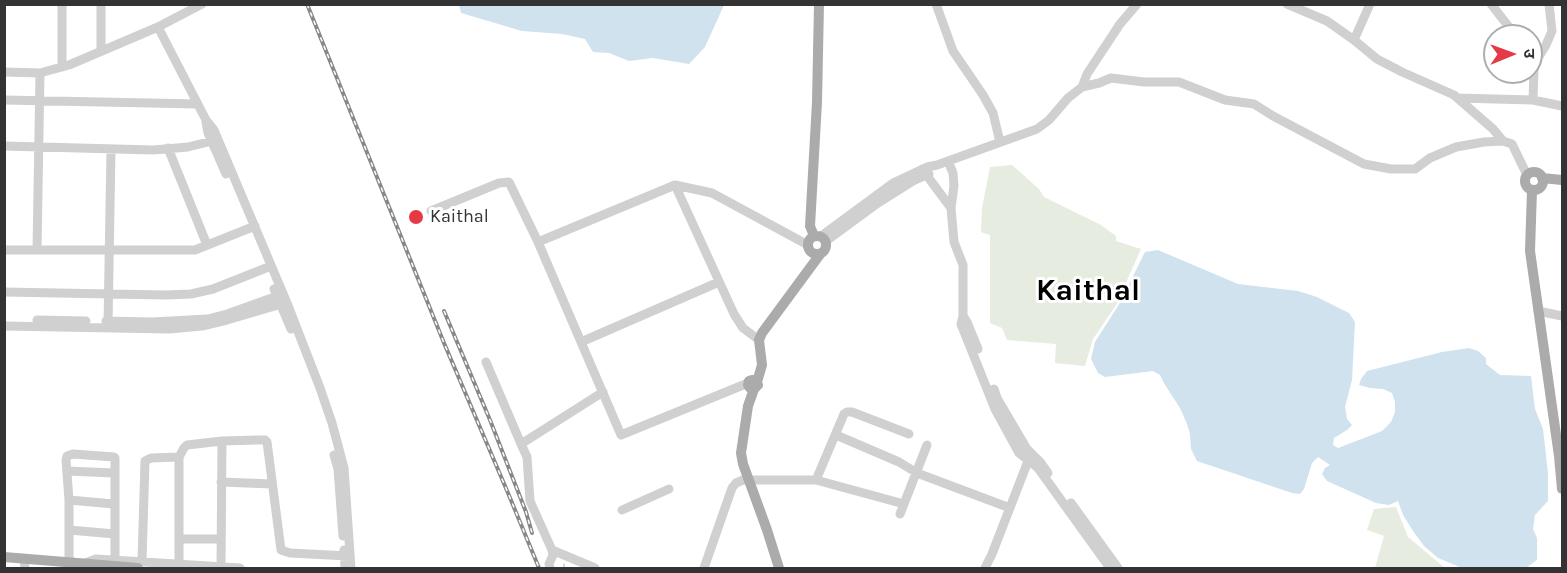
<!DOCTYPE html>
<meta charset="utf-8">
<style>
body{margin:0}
#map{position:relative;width:1567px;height:573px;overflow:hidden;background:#fff;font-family:Karla,"Noto Sans Devanagari",sans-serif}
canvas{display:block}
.frame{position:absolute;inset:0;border:6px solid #333;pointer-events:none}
.north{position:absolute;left:1483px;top:24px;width:60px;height:60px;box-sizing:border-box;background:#fff;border:2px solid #adadad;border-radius:50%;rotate:89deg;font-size:16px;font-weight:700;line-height:24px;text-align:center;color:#333}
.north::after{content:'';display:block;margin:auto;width:21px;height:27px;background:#e63946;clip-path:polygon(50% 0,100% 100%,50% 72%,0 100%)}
</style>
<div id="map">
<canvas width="1567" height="573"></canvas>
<div class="frame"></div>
<div class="north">उ</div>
</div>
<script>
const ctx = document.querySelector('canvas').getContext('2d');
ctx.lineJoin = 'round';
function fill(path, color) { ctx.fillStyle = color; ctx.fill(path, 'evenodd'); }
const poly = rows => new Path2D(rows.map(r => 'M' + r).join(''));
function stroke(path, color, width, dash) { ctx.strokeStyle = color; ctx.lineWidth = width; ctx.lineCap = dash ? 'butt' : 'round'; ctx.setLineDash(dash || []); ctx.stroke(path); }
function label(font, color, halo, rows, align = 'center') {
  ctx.font = font + ' Karla,sans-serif'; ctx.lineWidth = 6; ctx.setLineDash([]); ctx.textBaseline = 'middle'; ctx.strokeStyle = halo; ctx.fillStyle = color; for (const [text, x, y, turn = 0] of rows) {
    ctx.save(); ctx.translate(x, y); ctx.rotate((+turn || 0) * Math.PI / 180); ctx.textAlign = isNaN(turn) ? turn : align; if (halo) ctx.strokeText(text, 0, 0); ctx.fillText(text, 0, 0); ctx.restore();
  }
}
fill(poly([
 [1012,165,1039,189,1044,197,1101,225,1116,236,1116,241,1141,249,1116,305,1093,339,1085,366,1055,363,1056,344,1007,340,1002,328,990,323,990,235,981,232,982,208,990,167],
 [1396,507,1408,537,1445,568,1375,568,1384,536,1367,530,1374,509]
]), '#e6ecdf');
fill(poly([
 [459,5,459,4,724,5,705,47,689,64,653,58,629,61,609,53,593,52,585,39,562,34,522,31,461,13],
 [1158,250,1238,284,1298,291,1317,297,1349,313,1355,322,1352,380,1345,407,1347,419,1352,425,1347,430,1334,438,1333,445,1338,448,1382,431,1391,422,1395,412,1395,402,1392,393,1383,389,1370,388,1359,385,1361,379,1367,371,1442,352,1469,348,1478,351,1486,358,1486,364,1500,375,1531,376,1535,409,1543,429,1548,473,1548,501,1535,515,1533,529,1537,538,1537,560,1526,568,1462,568,1438,558,1424,546,1413,531,1403,515,1398,501,1389,505,1376,503,1327,481,1322,474,1325,468,1330,465,1318,457,1312,463,1304,489,1300,494,1292,493,1197,461,1191,449,1190,434,1187,424,1180,408,1165,385,1160,375,1153,371,1105,377,1098,373,1091,359,1095,342,1118,306,1145,252]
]), '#cfe2ee');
stroke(poly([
 [563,568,565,568]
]), '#d6d6d6', 9, [9, 4.5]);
stroke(poly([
 [101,4,101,51],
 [936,4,953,51,983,95,993,113,1000,142],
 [1287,4,1327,21,1354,40,1377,59,1402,72,1454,95,1493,129,1503,141],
 [1491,4,1516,36],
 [158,27,206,120,214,130,287,303,320,388,332,423,344,468,351,568],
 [1354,40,1370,4],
 [1531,57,1534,69,1533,100],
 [1532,59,1540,55,1546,45,1552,31,1549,4],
 [62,67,62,4],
 [4,72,40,73,69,65,158,27,202,4],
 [1082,87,1087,74,1120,24,1137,4],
 [1457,98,1533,100,1562,106],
 [4,100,198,104],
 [206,122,208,133,226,174],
 [4,146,153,150,188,147,216,140],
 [168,148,207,245],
 [948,161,953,173,954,186,951,208],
 [922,169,951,208,954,242,963,265,963,316,961,324,995,409,1019,453,1038,468,1110,568],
 [675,185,734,314,743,328,759,340],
 [431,211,499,183,509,182,538,242,621,435,748,383],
 [821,236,893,183,927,167,937,165,1037,129,1049,120,1068,98,1082,87,1099,83,1111,78,1144,82,1179,82,1225,100,1254,104,1273,116,1364,164,1391,169,1415,169,1430,158,1456,147,1484,142,1503,141,1512,144,1527,175],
 [826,241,875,205,913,181,929,174],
 [538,242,675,185,712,193,808,245],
 [4,250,195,250,255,226],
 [37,250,40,73],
 [274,289,291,329],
 [4,292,166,295,191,294,213,289,266,268],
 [1538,311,1562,316],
 [963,316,967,322,978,349],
 [37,320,86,321],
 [106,321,152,322,208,319,227,314,283,294],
 [108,325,111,149],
 [4,326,169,329,202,326,227,320,285,303],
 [581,342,719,282],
 [486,362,521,444,603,392],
 [994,389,997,398,1027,449,1041,463,1048,473],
 [836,435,899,462,917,473,1010,508],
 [521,444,527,457,530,501,552,550,553,555,549,564,550,568],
 [334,455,338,469,343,536],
 [67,471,114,473],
 [816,480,844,414,847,412,852,412,909,434],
 [221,482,272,484],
 [69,500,114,504],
 [1071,503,1118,568],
 [622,510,669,489],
 [900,514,927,445],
 [69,530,115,534],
 [179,539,221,539],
 [344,550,345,568],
 [552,550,595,568],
 [24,559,25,568],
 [142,561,145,461,151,458,179,457],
 [69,563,69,500,66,460,67,456,73,454,114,457,115,458,115,560],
 [85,563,96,559,240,568],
 [179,564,179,457,184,448,187,445,222,441],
 [221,567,222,441,257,440,265,440,267,442,281,550,290,553,348,556],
 [704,568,732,488,736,483,743,480,816,480,904,504],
 [985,568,992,554,1030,456]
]), '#d0d0d0', 9);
stroke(poly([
 '1525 181a9 9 0 1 1 18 0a9 9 0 1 1-18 0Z',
 [1542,178,1562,180],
 [1532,190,1530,251,1559,456,1562,489],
 [814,236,810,226,817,102,819,4],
 '808 245a9 9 0 1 1 18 0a9 9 0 1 1-18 0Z',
 [757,382,762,365,759,340,762,333,821,253],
 [754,389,750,388,748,385,749,381,752,380,756,380,758,385,754,389,748,406,741,453,743,464,767,530,779,568],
 [4,557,138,568]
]), '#ababab', 10);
const rail = poly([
 [307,4,444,343,508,493,539,568],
 [444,311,490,420,526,512,532,533]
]);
stroke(rail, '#888', 4);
stroke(rail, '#fff', 1.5, [4.5]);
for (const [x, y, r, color] of [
 [416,217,8,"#e63946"]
]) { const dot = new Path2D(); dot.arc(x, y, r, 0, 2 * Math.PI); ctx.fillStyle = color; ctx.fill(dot); stroke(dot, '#fff', 2); }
label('18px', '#333', '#fff', [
 ["Kaithal",430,217]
], 'left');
label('bold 30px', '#000', '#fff', [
 ["Kaithal",1088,291]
]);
</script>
